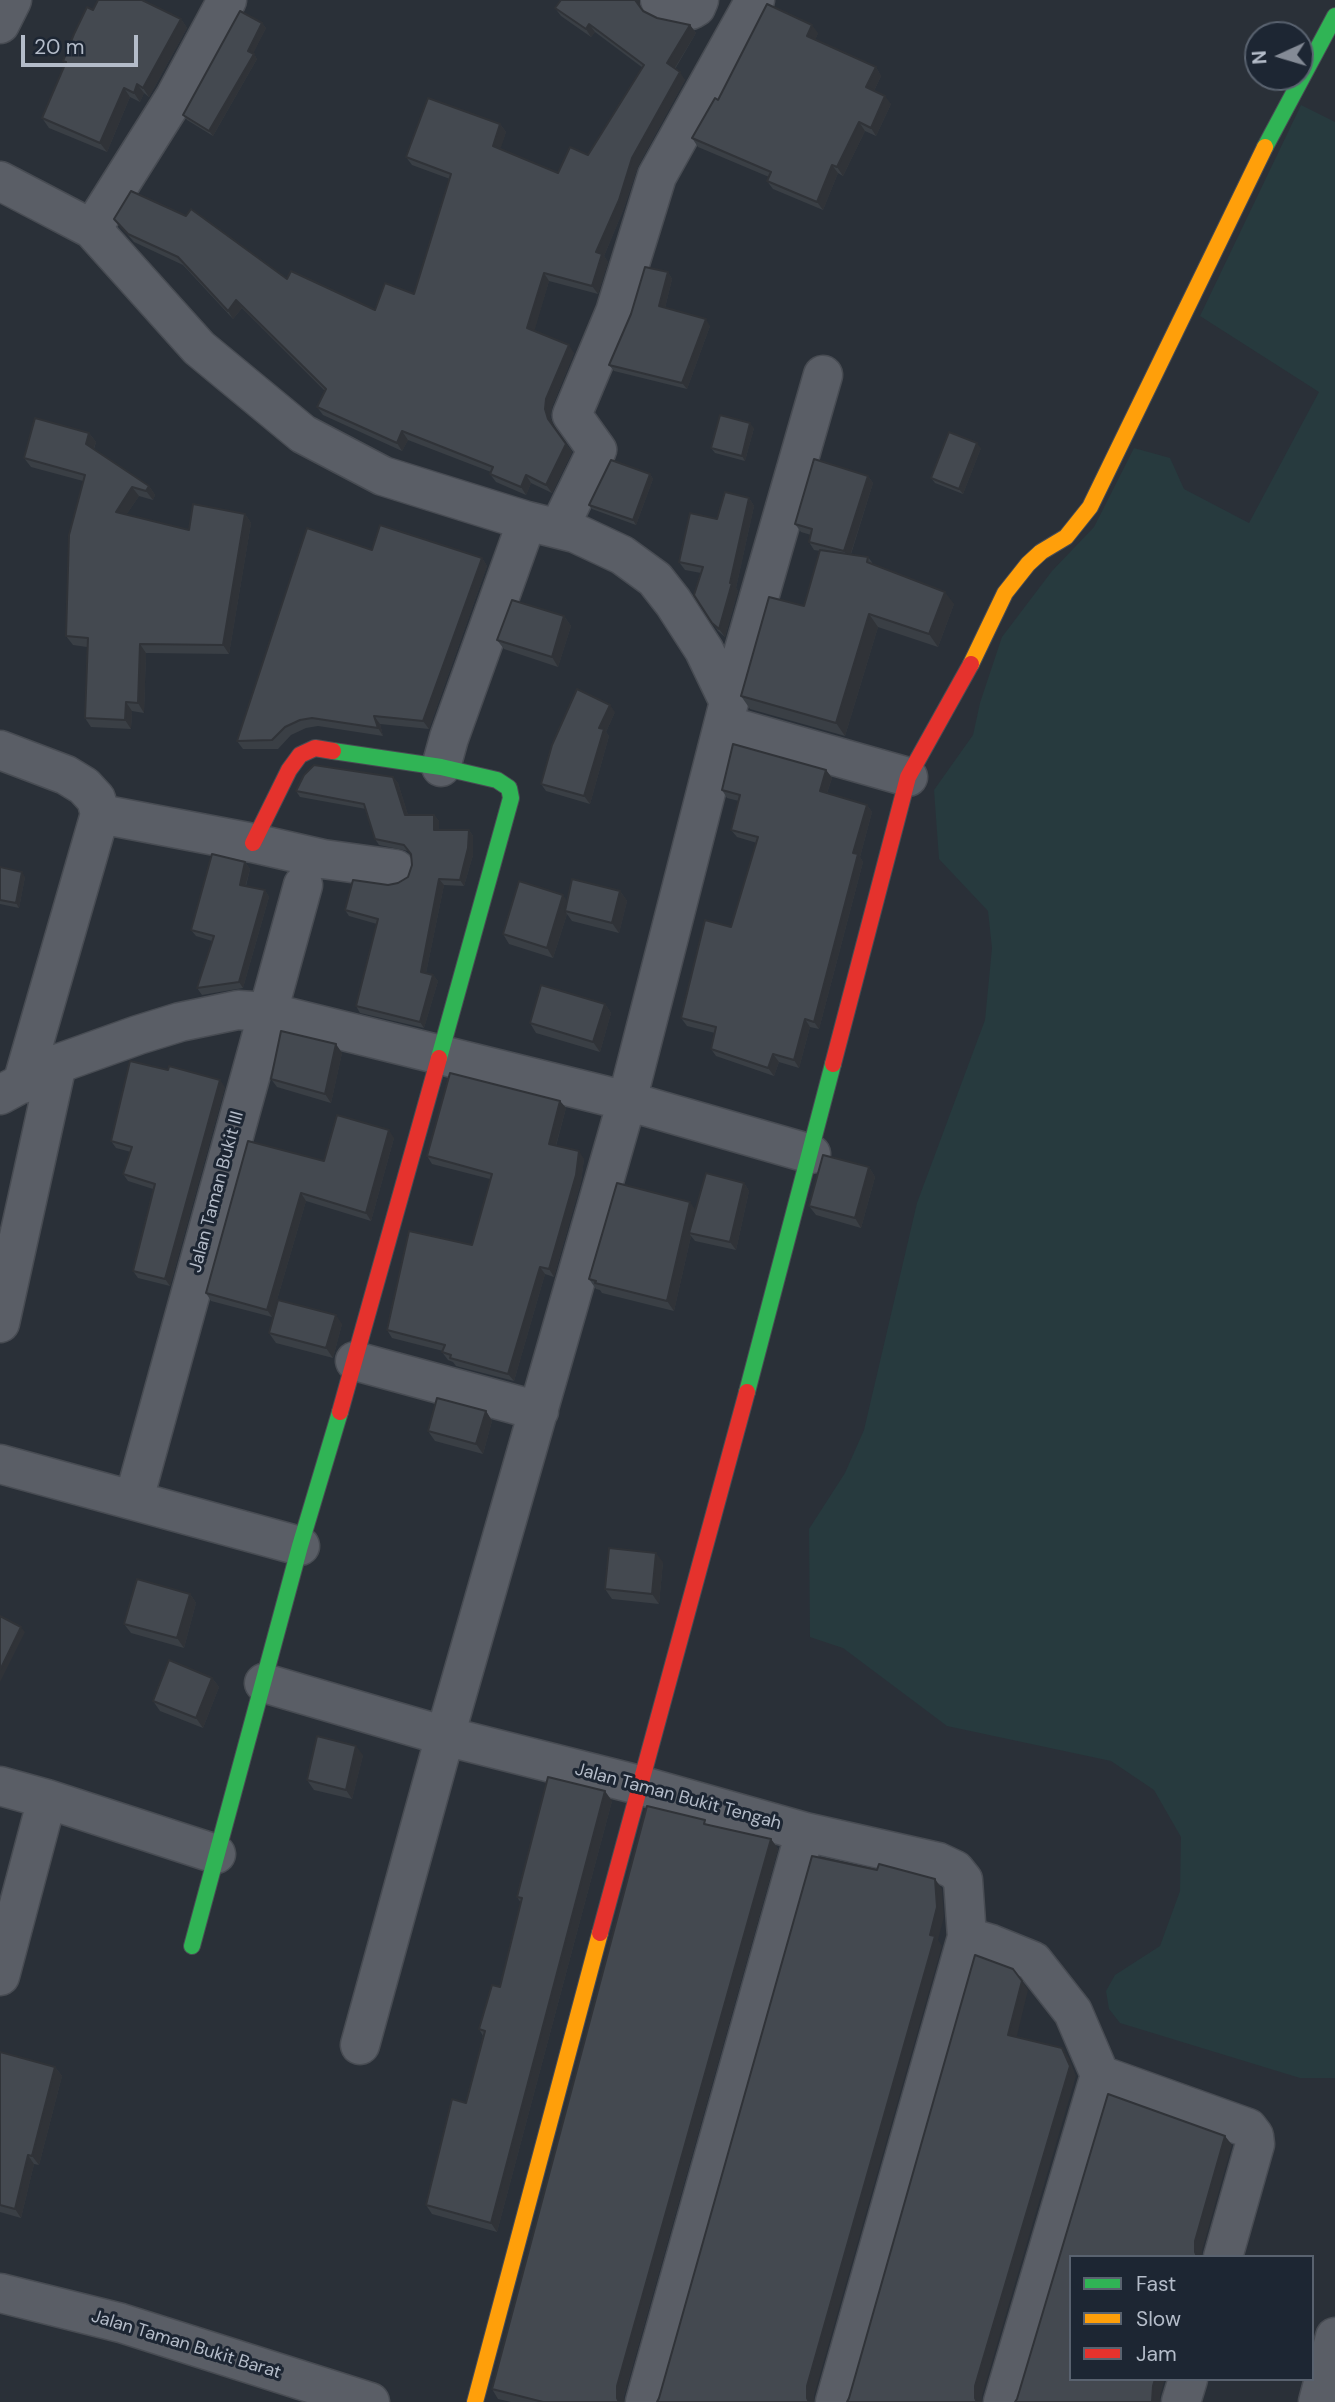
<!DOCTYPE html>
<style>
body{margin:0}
#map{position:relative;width:1335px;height:2402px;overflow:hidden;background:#2a3038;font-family:"DM Sans",sans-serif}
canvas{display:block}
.legend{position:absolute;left:1069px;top:2255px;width:245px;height:126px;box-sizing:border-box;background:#1d2633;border:2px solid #59626f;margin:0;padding:9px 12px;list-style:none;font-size:21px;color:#b4bcc9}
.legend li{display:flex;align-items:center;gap:14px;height:35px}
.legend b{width:35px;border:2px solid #59626f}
.north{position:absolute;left:1244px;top:21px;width:70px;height:70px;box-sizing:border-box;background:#1d2633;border:2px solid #59626f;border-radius:50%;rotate:266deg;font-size:19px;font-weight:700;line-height:28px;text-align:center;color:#b4bcc9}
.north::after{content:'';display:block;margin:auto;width:24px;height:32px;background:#848b96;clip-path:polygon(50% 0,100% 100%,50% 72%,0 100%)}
.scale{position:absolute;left:21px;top:35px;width:117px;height:32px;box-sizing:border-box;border:4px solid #b4bcc9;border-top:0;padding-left:9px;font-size:21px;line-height:24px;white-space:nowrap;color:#b4bcc9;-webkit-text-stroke:5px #1d2633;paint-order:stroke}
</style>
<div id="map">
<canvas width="1335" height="2402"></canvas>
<ul class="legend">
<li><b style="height:9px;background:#30b455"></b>Fast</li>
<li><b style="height:9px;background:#ff9f0a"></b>Slow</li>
<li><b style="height:9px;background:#e5322d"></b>Jam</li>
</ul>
<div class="north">N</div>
<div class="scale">20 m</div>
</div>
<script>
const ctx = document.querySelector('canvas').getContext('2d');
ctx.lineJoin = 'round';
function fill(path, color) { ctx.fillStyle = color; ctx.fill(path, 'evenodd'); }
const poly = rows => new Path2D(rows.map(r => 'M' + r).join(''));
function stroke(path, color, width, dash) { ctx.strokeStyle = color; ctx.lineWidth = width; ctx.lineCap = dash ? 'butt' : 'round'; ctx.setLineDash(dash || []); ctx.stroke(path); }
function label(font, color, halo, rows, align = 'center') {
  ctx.font = font + ' "DM Sans",sans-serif'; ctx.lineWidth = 6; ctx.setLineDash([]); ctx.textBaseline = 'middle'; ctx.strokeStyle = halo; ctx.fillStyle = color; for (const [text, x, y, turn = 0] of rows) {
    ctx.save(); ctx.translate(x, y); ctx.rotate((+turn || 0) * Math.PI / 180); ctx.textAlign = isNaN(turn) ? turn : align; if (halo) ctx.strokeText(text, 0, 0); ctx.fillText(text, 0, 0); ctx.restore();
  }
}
fill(poly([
 [1301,105,1335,122,1335,2078,1300,2078,1120,2023,1109,2009,1106,1991,1115,1975,1160,1946,1180,1891,1181,1837,1154,1790,1111,1761,947,1726,843,1648,810,1637,809,1529,845,1473,864,1430,917,1203,985,1020,992,948,988,911,939,859,934,790,973,735,980,703,1002,637,1052,571,1094,527,1134,448,1170,458,1184,489,1249,523,1319,392,1200,316]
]), '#273a3e');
const street = poly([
 [660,0,668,5,691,10,696,7,699,0],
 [0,24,12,0],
 [0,181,92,229,199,348,303,434,383,476,527,521,575,533,622,555,655,579,673,602,704,650,729,702],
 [92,229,175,97,227,0],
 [559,528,597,450,572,415,615,312,657,176,755,0],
 [725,725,908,777],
 [0,750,66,775,84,786,96,799,100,814,22,1084],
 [441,767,449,738,527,521],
 [100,814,253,843,323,859,395,869],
 [0,1095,57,1064,138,1035,180,1022,238,1010,267,1012,627,1101,811,1154],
 [0,1323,57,1064],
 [355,1361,539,1411],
 [0,1464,300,1546],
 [134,1499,303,885],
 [264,1683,445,1736,639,1785,805,1832,938,1862,955,1870,963,1880,967,1937,835,2402],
 [0,1786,47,1799,216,1854],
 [967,1937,991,1944,1033,1961,1073,2012,1100,2075],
 [0,1976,47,1799],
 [360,2045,445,1736,627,1101,729,702,823,375],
 [1100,2075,1248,2128,1254,2136,1255,2144,1223,2257],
 [0,2293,121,2323,370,2402],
 [645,2402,805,1832],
 [1003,2402,1100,2075],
 [1181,2402,1188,2379],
 [1318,2402,1335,2337]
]);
const fast = poly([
 [1265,147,1335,16],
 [333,751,441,767,497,780,509,788,511,798,439,1058],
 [747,1392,833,1064],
 [192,1946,300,1546,340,1412]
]);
const slow = poly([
 [971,664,1005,593,1028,564,1041,552,1066,537,1090,507,1265,147],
 [475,2402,600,1933]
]);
const jam = poly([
 [253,843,289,770,300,755,315,748,333,751],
 [833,1064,908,777,971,664],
 [340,1412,439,1058],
 [600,1933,747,1392]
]);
stroke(street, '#484c53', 41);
stroke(fast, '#484c53', 18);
stroke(slow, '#484c53', 18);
stroke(jam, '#484c53', 18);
stroke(street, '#5a5e66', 38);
stroke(fast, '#30b455', 16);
stroke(slow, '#ff9f0a', 16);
stroke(jam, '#e5322d', 16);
fill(poly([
 [561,0,640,0,640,8,643,11,657,18,690,25,696,33,675,69,685,80,638,166,624,208,604,256,608,262,598,294,549,281,534,331,574,353,552,407,550,417,554,427,572,452,552,493,531,483,526,495,496,482,490,474,491,472,408,440,402,451,323,415,317,407,325,391,242,308,233,319,183,265,134,242,114,219,375,310,414,294,450,179,412,165,406,157,500,124,506,132,500,149,558,173,588,155,643,68,595,32,591,37,561,16,555,8],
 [93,10,181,19,187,28,149,97,144,93,140,102,130,97,107,152,49,128,42,118,66,64,63,61],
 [262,23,266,28,253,53,257,59,213,136,187,120,183,115],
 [818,33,815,40,876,67,881,76,874,91,891,104,876,136,865,131,843,176,838,173,823,210,773,189,767,181,769,177,698,147,692,138,718,100],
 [668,272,672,279,665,308,710,326,687,389,614,371,609,365],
 [754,428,745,461,715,453,711,448],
 [89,433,96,442,94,449,149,486,155,495,153,500,139,496,126,515,189,530,245,514,251,523,229,654,146,653,144,713,132,711,131,729,91,727,85,718,87,647,73,645,66,636,83,481,31,467,24,458],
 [981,448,963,494,935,483,931,478],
 [650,474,653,479,636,525,592,509,589,505],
 [868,476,873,483,851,554,868,557,874,565,954,604,938,647,878,627,845,736,750,709,741,696,804,606,820,551,814,550,809,542,811,535,801,532,795,524],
 [749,498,754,506,736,588,738,591,725,637,718,631,694,595,701,573,685,570,679,562,717,519],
 [372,550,482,558,487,566,429,729,380,724,383,736,318,726,306,728,291,735,278,749,243,749,237,741],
 [564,616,571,626,558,667,504,649,497,640],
 [615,712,606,732,609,736,590,804,546,791,541,784],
 [826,770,832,778,827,793,867,805,872,812,860,857,863,862,819,1029,810,1027,799,1068,779,1062,774,1076,716,1056,711,1049,715,1033,687,1026,681,1018,731,927,757,843,737,837,731,830,739,801,727,798,722,790],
 [393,777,398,783,408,815,434,815,439,821,439,830,469,830,473,836,473,855,464,886,444,885,426,973,433,975,438,981,424,1028,360,1013,356,1006,377,924,349,916,345,910,388,885,398,883,408,877,412,865,411,855,408,851,379,845,375,839,366,809,300,797,296,791],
 [245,862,250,869,246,886,265,890,269,897,243,988,202,995,197,988,212,941,196,936,191,930],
 [0,867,25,877,19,908,0,904],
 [620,891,627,901,619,933,572,921,567,914,553,958,509,944,503,934,567,901],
 [605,1004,611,1013,600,1052,536,1033,530,1023],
 [342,1053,331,1103,277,1087,271,1079],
 [225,1087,170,1286,138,1278,133,1271,153,1189,128,1181,123,1174,131,1152,116,1148,111,1141],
 [560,1101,566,1108,556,1146,584,1159,581,1182,554,1277,545,1274,514,1381,456,1366,453,1362,448,1360,442,1352,443,1351,392,1338,387,1330,472,1245,490,1179,432,1164,427,1156],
 [394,1138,371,1221,306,1201,272,1317,211,1301,206,1293,324,1161],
 [869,1167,875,1177,861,1228,816,1215,809,1206],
 [744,1183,749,1191,736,1250,695,1241,691,1236,674,1311,602,1293,600,1290,596,1289,589,1279,696,1210],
 [342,1324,333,1358,276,1343,269,1333],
 [486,1411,492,1421,483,1454,435,1441,428,1431],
 [663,1562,659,1604,612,1599,605,1589],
 [190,1594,196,1603,184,1648,131,1633,124,1624],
 [212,1678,219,1687,203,1728,160,1711,153,1701],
 [363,1755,352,1799,314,1790,307,1780],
 [612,1801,497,2232,432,2214,426,2205,466,2103,483,2036,479,2029,500,1987,521,1903,517,1897],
 [709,1825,771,1839,778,1849,624,2396,624,2402,511,2402,498,2399,492,2389],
 [0,2052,55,2067,62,2076,39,2165,34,2164,21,2218,0,2212]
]), '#3a3f45');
fill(poly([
 [635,0,640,0,640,10,635,2],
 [181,19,187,28,149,97,143,88],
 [262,23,266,28,252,56,248,51],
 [589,24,595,32,591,37,586,29],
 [690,25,696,33,673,71,667,63],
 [812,25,818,33,813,45,807,36],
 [254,54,257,59,213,136,209,131],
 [876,67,881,76,872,95,866,87],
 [680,72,685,80,638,166,624,208,604,256,608,262,598,294,592,286,596,252,632,158],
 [137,84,144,93,140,102,134,93],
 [124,88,130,97,107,152,100,143],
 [885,96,891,104,876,136,871,128],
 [859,122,865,131,843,176,837,167],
 [500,124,506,132,499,154,493,146],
 [832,165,838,173,823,210,817,202],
 [668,272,672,279,664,312,659,306],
 [544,273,549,281,533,336,527,328],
 [236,300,242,308,233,319,228,311],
 [706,319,710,326,687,389,682,383],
 [569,345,574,353,552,407,550,417,554,427,548,419,545,409,546,399],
 [750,423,754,428,745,461,742,456],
 [402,431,408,440,402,451,397,443],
 [89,433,96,442,92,453,86,444],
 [977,443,981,448,963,494,959,489],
 [566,444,572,452,552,493,546,485],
 [650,474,653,479,636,525,633,520],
 [526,475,531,483,526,495,521,487],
 [868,476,873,483,849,559,844,551],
 [149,486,155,495,153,500,146,491],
 [132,487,139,496,122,521,116,512],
 [749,498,754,506,736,588,738,591,725,637,719,629],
 [245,514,251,523,229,654,223,645],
 [482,558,487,566,429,729,423,721],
 [945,592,954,604,938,647,929,634],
 [869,614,878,627,845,736,836,723],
 [564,616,571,626,558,667,552,657],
 [140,644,146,653,144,713,138,703],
 [126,702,132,711,131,729,125,720],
 [610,705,615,712,606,732,609,736,590,804,584,796,599,728],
 [374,716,380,724,383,736,378,728],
 [826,770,832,778,825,799,820,791],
 [393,777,398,783,410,821,405,815],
 [867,805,872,812,860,857,863,862,819,1029,814,1022,853,853],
 [434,815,439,821,439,836,434,830],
 [469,830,473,836,473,855,464,886,460,880],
 [245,862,250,869,244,891,240,885],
 [22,872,25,877,19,908,16,903],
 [439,879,444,885,425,978,421,972],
 [265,890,269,897,243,988,239,982],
 [620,891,627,901,619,933,612,923],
 [563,895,570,905,565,911,567,914,553,958,547,948],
 [433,975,438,981,424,1028,420,1022],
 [605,1004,611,1013,600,1052,593,1042],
 [805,1019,810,1027,799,1068,794,1060],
 [336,1044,342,1053,331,1103,325,1094],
 [773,1054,779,1062,774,1076,768,1068],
 [220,1080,225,1087,170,1286,165,1279],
 [560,1101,566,1108,554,1152,549,1144],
 [389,1130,394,1138,371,1221,366,1213],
 [579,1151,584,1159,581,1182,554,1277,549,1269],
 [869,1167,875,1177,861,1228,855,1218],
 [744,1183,749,1191,736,1250,730,1242],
 [301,1193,306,1201,272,1317,267,1310],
 [690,1202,697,1212,689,1233,691,1236,674,1311,667,1301],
 [540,1267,545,1274,514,1381,508,1374],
 [336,1315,342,1324,333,1358,326,1348],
 [486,1411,492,1421,483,1454,476,1444],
 [656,1553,663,1562,659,1604,652,1594],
 [190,1594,196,1603,184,1648,177,1638],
 [21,1627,25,1632,0,1682,0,1670],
 [212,1678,219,1687,203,1728,196,1718],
 [356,1746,363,1755,352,1799,346,1790],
 [605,1791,612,1801,497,2232,491,2223],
 [771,1839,778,1849,624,2396,624,2402,619,2402,617,2398,617,2386],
 [935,1879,942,1889,944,1917,938,1940,942,1946,814,2396,814,2402,809,2402,807,2398,807,2386,930,1935],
 [1022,1981,1028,1990,1015,2044,1008,2035],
 [1062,2048,1069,2058,1076,2076,982,2396,982,2402,977,2402,975,2398,975,2386],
 [55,2067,62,2076,39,2165,32,2156],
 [1225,2136,1232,2145,1202,2251,1202,2257,1197,2257,1195,2252,1195,2241],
 [28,2155,34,2164,21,2218,15,2209],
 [1155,2379,1165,2379,1160,2396,1160,2402,1152,2402,1153,2386]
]), '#303338');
const building = poly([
 [98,0,142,0,181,19,143,88,137,84,134,93,124,88,100,143,42,118,66,62,63,61,74,34,87,7,93,10,98,0],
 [561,0,635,0,643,11,657,18,690,25,667,63,680,72,632,158,619,200,596,252,602,254,592,286,544,273,527,328,569,345,546,399,545,409,548,419,566,444,546,485,526,475,521,487,490,474,493,467,402,431,397,443,317,407,326,389,236,300,228,311,178,257,128,234,114,219,131,191,186,216,191,209,287,279,291,271,375,310,385,283,414,294,451,174,406,157,428,98,500,124,493,146,558,173,570,147,588,155,644,65,589,24,586,29,555,8,561,0],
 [767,4,812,25,807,36,876,67,866,87,885,96,871,128,859,122,837,167,832,165,817,202,767,181,771,172,692,138,715,98,718,100,767,4],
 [240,11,262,23,248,51,254,54,209,131,183,115,240,11],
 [645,267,668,272,659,306,706,319,682,383,609,365,631,314,645,267],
 [720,415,750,423,742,456,711,448,720,415],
 [35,418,89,433,86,444,149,486,146,491,132,487,116,512,189,530,193,504,245,514,223,645,140,644,138,703,126,702,125,720,85,718,88,638,66,636,69,535,85,475,24,458,35,418],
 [949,432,977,443,959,489,931,478,949,432],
 [814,459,868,476,844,551,809,542,812,529,795,524,814,459],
 [611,460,650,474,633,520,589,505,611,460],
 [725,492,749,498,730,583,732,583,719,629,712,623,694,595,703,567,679,562,690,513,717,519,725,492],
 [380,525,482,558,423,721,374,716,378,728,312,718,300,720,285,727,272,740,237,741,307,528,372,550,380,525],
 [820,550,868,557,867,562,945,592,929,634,869,614,836,723,741,696,769,597,804,606,820,550],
 [512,600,564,616,552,657,497,640,512,600],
 [577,689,610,705,599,728,604,729,584,796,541,784,552,745,577,689],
 [733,744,826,770,820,791,867,805,853,853,858,854,814,1022,805,1019,794,1060,773,1054,768,1068,711,1049,716,1027,681,1018,705,920,731,927,758,837,731,830,740,795,722,790,733,744],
 [314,765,393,777,405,815,434,815,434,830,469,830,468,848,460,880,439,879,421,972,433,975,420,1022,356,1006,378,919,345,910,353,880,388,885,398,883,408,877,412,865,411,854,404,845,375,839,364,804,296,791,304,775,314,765],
 [212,854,245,862,240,885,265,890,239,982,197,988,214,936,191,930,212,854],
 [0,867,22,872,16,903,0,900,0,867],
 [572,879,620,891,612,923,565,911,572,879],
 [519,881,563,895,547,948,503,934,519,881],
 [541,985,605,1004,593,1042,530,1023,541,985],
 [281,1031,336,1044,325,1094,271,1079,281,1031],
 [130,1061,168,1070,169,1066,220,1080,165,1279,133,1271,155,1184,123,1174,132,1147,111,1141,130,1061],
 [450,1073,560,1101,549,1144,579,1151,576,1175,549,1269,540,1267,508,1374,450,1358,451,1355,442,1352,445,1345,387,1330,409,1231,472,1245,492,1174,427,1156,450,1073],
 [337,1115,389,1130,366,1213,301,1193,267,1310,206,1293,248,1141,324,1161,337,1115],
 [823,1155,869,1167,855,1218,809,1206,823,1155],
 [706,1173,744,1183,730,1242,689,1233,706,1173],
 [617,1183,690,1202,667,1301,595,1283,596,1281,589,1279,617,1183],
 [278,1300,336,1315,326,1348,269,1333,278,1300],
 [437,1398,486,1411,476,1444,428,1431,437,1398],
 [609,1548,656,1553,652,1594,605,1589,609,1548],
 [137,1579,190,1594,177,1638,124,1624,137,1579],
 [0,1616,21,1627,0,1670,0,1616],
 [169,1660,212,1678,196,1718,153,1701,169,1660],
 [317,1736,356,1746,346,1790,307,1780,317,1736],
 [548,1777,605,1791,491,2223,426,2205,452,2099,466,2103,485,2031,479,2029,492,1985,500,1987,522,1898,517,1897,548,1777],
 [647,1806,705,1820,704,1824,771,1839,617,2386,617,2398,619,2402,543,2402,492,2389,647,1806],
 [812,1856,877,1870,879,1864,935,1879,937,1907,930,1935,935,1936,807,2386,807,2398,809,2402,657,2402,659,2398,812,1856],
 [975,1955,1013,1969,1022,1981,1008,2035,1062,2048,1070,2066,975,2386,975,2398,977,2402,847,2402,849,2398,975,1955],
 [0,2052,55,2067,32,2156,28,2155,15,2209,0,2205,0,2052],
 [1108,2094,1225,2136,1195,2241,1195,2252,1197,2257,1071,2257,1071,2379,1155,2379,1153,2386,1152,2402,1015,2402,1017,2399,1108,2094]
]);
fill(building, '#444950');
stroke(building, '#303338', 2);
label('18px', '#b4bcc9', '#1d2633', [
 ["Jalan Taman Bukit III",217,1192,-75],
 ["Jalan Taman Bukit Tengah",678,1797,15],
 ["Jalan Taman Bukit Barat",186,2345,17]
]);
</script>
